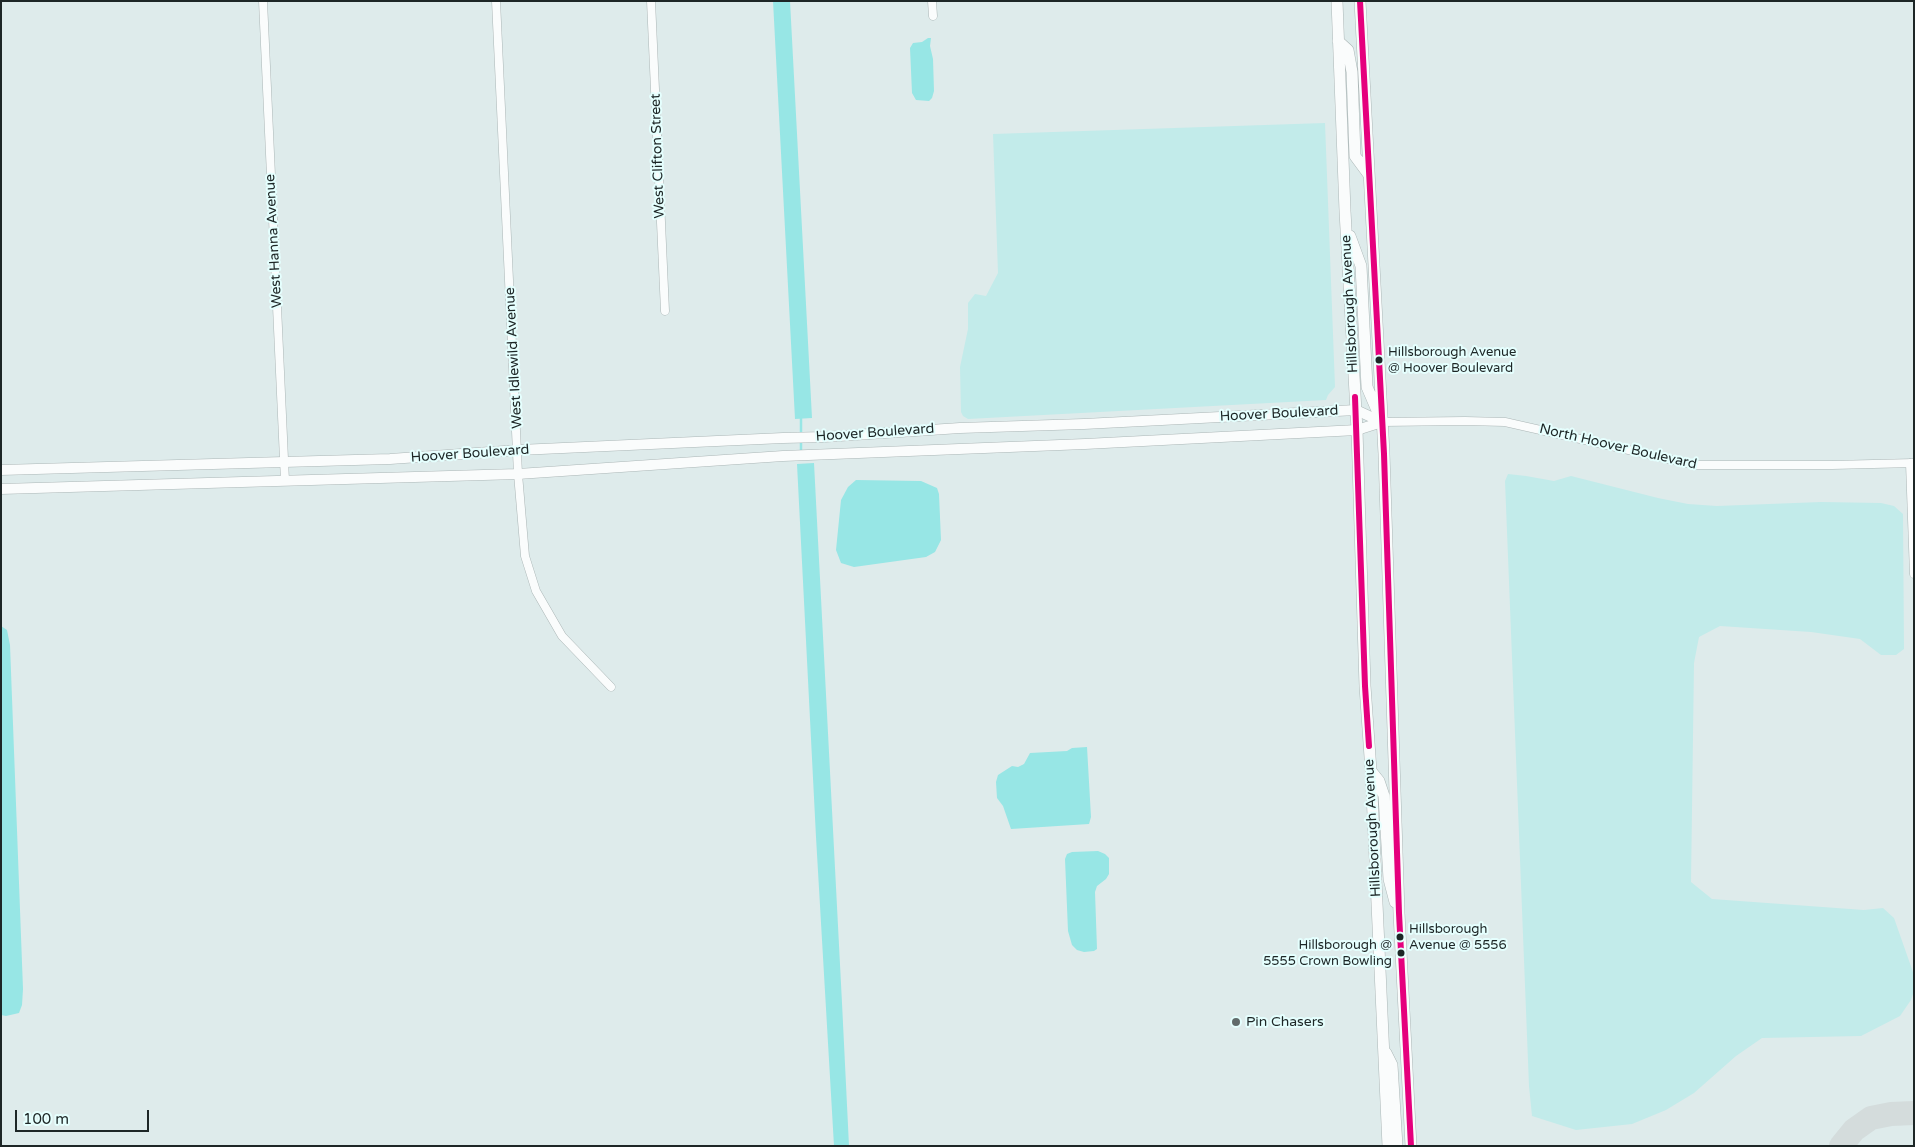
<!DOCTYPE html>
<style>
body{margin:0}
#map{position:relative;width:1915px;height:1147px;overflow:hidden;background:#deebeb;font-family:"Varela Round",sans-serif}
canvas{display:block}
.frame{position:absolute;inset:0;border:2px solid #1d2626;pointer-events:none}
.scale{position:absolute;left:15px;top:1110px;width:134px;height:22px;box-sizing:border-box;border:2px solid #1d2626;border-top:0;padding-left:6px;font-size:15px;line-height:18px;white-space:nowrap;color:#1d2626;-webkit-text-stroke:4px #e5fffe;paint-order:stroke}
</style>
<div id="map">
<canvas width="1915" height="1147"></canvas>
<div class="frame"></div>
<div class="scale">100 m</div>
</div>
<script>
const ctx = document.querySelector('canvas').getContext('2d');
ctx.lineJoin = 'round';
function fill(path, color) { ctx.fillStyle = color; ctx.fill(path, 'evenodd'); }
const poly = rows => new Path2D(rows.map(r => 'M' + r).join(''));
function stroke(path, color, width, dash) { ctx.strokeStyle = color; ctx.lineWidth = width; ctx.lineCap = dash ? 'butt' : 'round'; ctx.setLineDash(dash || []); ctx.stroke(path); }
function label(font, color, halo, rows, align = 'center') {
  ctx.font = font + ' "Varela Round",sans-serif'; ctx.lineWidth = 4; ctx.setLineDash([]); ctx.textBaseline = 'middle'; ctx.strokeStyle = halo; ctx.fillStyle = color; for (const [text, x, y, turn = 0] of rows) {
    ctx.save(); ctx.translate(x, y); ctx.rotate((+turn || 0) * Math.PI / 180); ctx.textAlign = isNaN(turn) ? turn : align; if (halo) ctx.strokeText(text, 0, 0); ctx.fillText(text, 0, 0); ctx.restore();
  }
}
fill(poly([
 [1325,123,1335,387,1328,395,1326,400,968,419,963,416,961,412,960,367,968,329,968,303,975,294,986,296,998,273,993,134],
 [1508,474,1526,476,1554,481,1571,476,1658,498,1688,504,1717,506,1821,502,1881,503,1894,506,1903,514,1904,649,1896,655,1881,655,1860,639,1811,632,1720,626,1699,637,1694,663,1691,882,1712,899,1864,910,1883,908,1894,918,1914,975,1914,991,1911,1000,1900,1016,1861,1036,1762,1038,1736,1056,1694,1093,1666,1110,1632,1124,1576,1130,1532,1116,1529,1086,1505,481]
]), '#c2ebea');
fill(poly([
 [773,1,790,1,812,418,795,419],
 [928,38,931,38,930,46,933,59,934,91,932,98,929,101,916,100,912,93,910,48,913,43,922,42],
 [814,463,842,1003,849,1146,834,1146,816,837,797,464],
 [856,480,921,481,937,488,939,494,941,540,935,552,926,557,854,567,841,563,836,550,841,500,848,487],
 [1,626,7,630,10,645,23,989,22,1005,19,1013,6,1016,1,1015],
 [1087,747,1091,817,1089,824,1011,829,1003,806,997,798,996,782,998,775,1012,766,1018,767,1024,764,1030,753,1067,751,1072,748],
 [1098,851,1105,854,1109,858,1109,874,1106,879,1097,886,1095,892,1097,949,1094,951,1084,952,1077,950,1072,945,1068,931,1065,859,1067,854,1072,852]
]), '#97e6e5');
stroke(poly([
 [801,417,801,434],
 [801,440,801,452]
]), '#97e6e5', 2.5);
stroke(poly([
 [1841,1146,1854,1130,1871,1118,1891,1114,1914,1113]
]), '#d4dcdc', 24);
const minor = poly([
 [263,1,285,481],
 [496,1,518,474,525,556,536,591,562,636,611,687],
 [651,1,665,311],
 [932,1,933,16],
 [1382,422,1465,421,1505,422,1695,465,1832,465,1914,463],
 [1910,463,1914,574]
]);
const secondary = poly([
 [1,470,390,459,519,450,783,438,824,437,960,428,1084,424,1356,410,1382,422],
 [1,489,518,474,783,456,1085,444,1357,430,1382,422]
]);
const primary = poly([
 [1337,1,1345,211,1357,430,1365,686,1371,771,1388,1146],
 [1360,1,1384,454,1399,913,1411,1146],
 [1338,41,1348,50,1352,72,1355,156,1369,175],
 [1350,236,1361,266,1367,387,1379,415],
 [1371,771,1379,781,1384,796,1389,879,1395,902],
 [1386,1053,1392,1065,1397,1146]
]);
stroke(minor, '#abb6b6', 9);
stroke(secondary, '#abb6b6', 11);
stroke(primary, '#abb6b6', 12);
stroke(minor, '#fafcfc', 8);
stroke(secondary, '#fafcfc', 10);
stroke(primary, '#fafcfc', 11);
stroke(poly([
 [1360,1,1384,454,1399,913,1411,1146],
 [1355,397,1365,686,1369,746]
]), '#e5007d', 6);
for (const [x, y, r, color] of [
 [1379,360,4.5,"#1d2626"],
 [1400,937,4.5,"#1d2626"],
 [1401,953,4.5,"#1d2626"],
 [1236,1022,5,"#616b6b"]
]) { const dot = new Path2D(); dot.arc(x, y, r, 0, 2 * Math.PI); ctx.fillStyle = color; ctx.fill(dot); stroke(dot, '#e5fffe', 2); }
label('13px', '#1d2626', '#e5fffe', [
 ["Hillsborough Avenue",1388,353],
 ["@ Hoover Boulevard",1388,369],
 ["Hillsborough",1409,930],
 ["Avenue @ 5556",1409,946],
 ["Hillsborough @",1392,946,"right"],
 ["5555 Crown Bowling",1392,962,"right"]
], 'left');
label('14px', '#1d2626', '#e5fffe', [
 ["West Clifton Street",658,156,-92],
 ["West Hanna Avenue",274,241,-93],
 ["Hillsborough Avenue",1350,304,-93],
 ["West Idlewild Avenue",514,358,-93],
 ["Hoover Boulevard",1279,414,-3],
 ["Hoover Boulevard",875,433,-4],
 ["North Hoover Boulevard",1618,447,13],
 ["Hoover Boulevard",470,454,-4],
 ["Hillsborough Avenue",1373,828,-93]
]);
label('14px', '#1d2626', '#e5fffe', [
 ["Pin Chasers",1246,1022]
], 'left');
</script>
